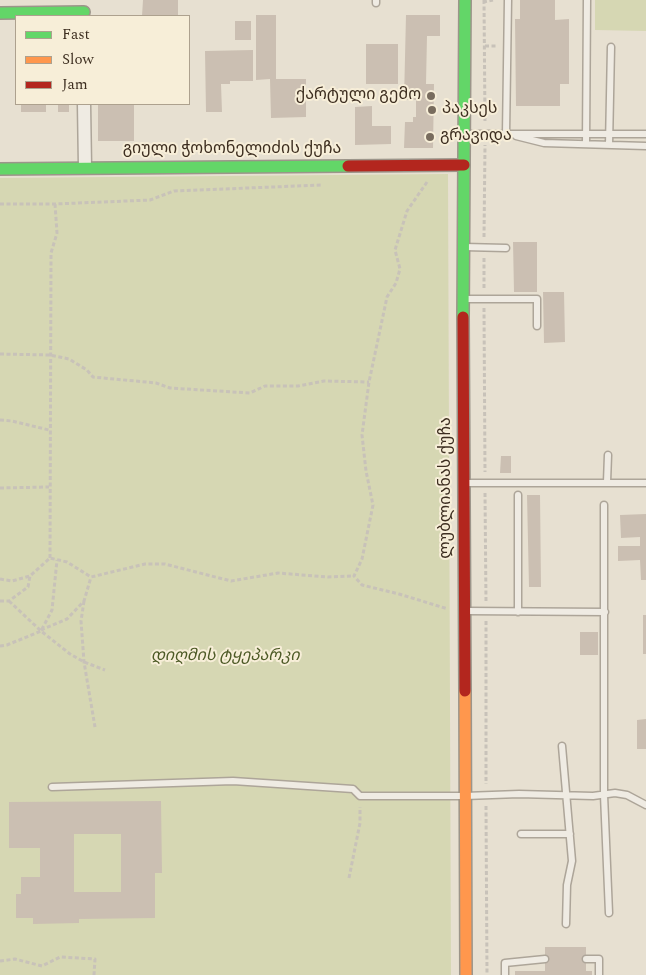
<!DOCTYPE html>
<meta charset="utf-8">
<style>
body{margin:0}
#map{position:relative;width:646px;height:975px;overflow:hidden;background:#e7e0d1;font-family:Spectral,serif}
canvas{display:block}
.legend{position:absolute;left:15px;top:15px;width:175px;height:90px;box-sizing:border-box;background:#f7eed8;border:1px solid #ada18e;margin:0;padding:6px 9px;list-style:none;font-size:15px;color:#3d2e20}
.legend li{display:flex;align-items:center;gap:10px;height:25px}
.legend b{width:25px;border:1px solid #ada18e}
</style>
<div id="map">
<canvas width="646" height="975"></canvas>
<ul class="legend">
<li><b style="height:6px;background:#63d668"></b>Fast</li>
<li><b style="height:6px;background:#ff974d"></b>Slow</li>
<li><b style="height:6px;background:#b3261e"></b>Jam</li>
</ul>
</div>
<script>
const ctx = document.querySelector('canvas').getContext('2d');
ctx.lineJoin = 'round';
function fill(path, color) { ctx.fillStyle = color; ctx.fill(path, 'evenodd'); }
const poly = rows => new Path2D(rows.map(r => 'M' + r).join(''));
function stroke(path, color, width, dash) { ctx.strokeStyle = color; ctx.lineWidth = width; ctx.lineCap = dash ? 'butt' : 'round'; ctx.setLineDash(dash || []); ctx.stroke(path); }
function label(font, color, halo, rows, align = 'center') {
  ctx.font = font + ' Spectral,"Noto Sans Georgian",serif'; ctx.lineWidth = 4; ctx.setLineDash([]); ctx.textBaseline = 'middle'; ctx.strokeStyle = halo; ctx.fillStyle = color; for (const [text, x, y, turn = 0] of rows) {
    ctx.save(); ctx.translate(x, y); ctx.rotate((+turn || 0) * Math.PI / 180); ctx.textAlign = isNaN(turn) ? turn : align; if (halo) ctx.strokeText(text, 0, 0); ctx.fillText(text, 0, 0); ctx.restore();
  }
}
fill(poly([
 [595,0,646,0,646,31,595,30],
 [448,174,451,975,0,975,0,178]
]), '#d6d7b3');
fill(poly([
 [143,0,178,0,178,16,142,16],
 [520,0,555,0,555,20,569,19,569,84,560,84,560,106,516,106,515,19,520,19],
 [256,15,276,15,276,79,306,79,306,117,271,118,270,79,256,80],
 [406,15,440,15,440,36,427,36,426,84,434,84,433,148,404,148,405,122,413,122,413,117,416,117,416,100,404,100],
 [235,21,251,21,251,40,235,40],
 [366,44,398,44,398,84,366,84],
 [253,50,253,81,230,81,230,84,221,84,222,112,206,112,205,51],
 [21,104,46,104,46,112,21,112],
 [58,104,69,104,69,112,58,112],
 [98,104,134,104,134,141,98,141],
 [372,106,372,126,391,126,391,144,355,145,355,107],
 [513,242,537,242,537,292,514,292],
 [543,292,564,292,565,342,544,343],
 [501,456,511,456,511,473,500,473],
 [527,495,540,495,541,587,529,587],
 [646,514,646,580,641,580,640,560,618,561,618,546,640,546,640,537,621,538,620,515],
 [643,615,646,615,646,654,643,654],
 [580,632,598,632,598,655,580,655],
 [646,719,646,749,637,749,637,720],
 [161,801,162,873,155,873,155,918,79,919,79,923,33,924,33,918,16,918,16,894,21,894,21,877,40,877,40,848,9,848,9,802],
 [74,834,121,834,121,892,74,892],
 [545,947,586,947,586,971,592,971,592,975,515,975,515,971,545,971]
]), '#cbbfb2');
const lane = poly([
 [376,0,376,3],
 [465,134,646,134],
 [506,134,508,0],
 [516,136,544,143,646,146],
 [586,144,587,0],
 [609,145,611,47],
 [464,247,506,248],
 [466,299,537,299,537,326],
 [607,482,608,455],
 [465,483,646,483],
 [604,505,604,795,609,913],
 [467,611,605,612],
 [518,612,518,495],
 [562,746,572,861,567,885,566,924],
 [52,787,233,781,353,789,360,796,465,796,519,794,593,796,615,793,627,795,646,805],
 [521,834,570,834],
 [586,959,599,959,599,975],
 [505,975,505,963,545,959]
]);
const street = poly([
 [84,104,85,167]
]);
const fast = poly([
 [0,13,84,12],
 [0,169,348,166],
 [463,317,465,0]
]);
const slow = poly([
 [465,691,466,975]
]);
const jam = poly([
 [348,166,464,165],
 [463,317,465,691]
]);
stroke(lane, '#ada599', 9);
stroke(street, '#ada599', 15);
stroke(fast, '#9c958a', 14);
stroke(slow, '#9c958a', 14);
stroke(jam, '#9c958a', 14);
stroke(poly([
 [484,0,485,123],
 [483,2,493,0],
 [485,46,497,46],
 [427,182,407,211,395,250,400,269,396,283,387,297,369,382,362,435,366,471,373,505,362,559,354,576,362,585,399,594,448,609],
 [0,204,55,204,150,200,174,191,322,185],
 [484,237,485,145],
 [484,258,484,289],
 [484,308,485,472],
 [0,354,50,355,69,359,87,370,93,377,156,383,170,388,250,393,265,386,298,386,324,381,369,382],
 [0,420,12,421,49,430],
 [0,488,49,487],
 [485,493,486,602],
 [50,558,51,253,57,233,55,204],
 [0,579,12,581,30,576,50,558,67,562,91,577,145,564,165,564,231,581,278,573,328,577,354,576],
 [0,601,9,601,28,587,30,576],
 [9,601,41,631,70,654,84,662,105,670],
 [84,601,81,621,84,662,95,727],
 [486,621,486,784],
 [41,630,67,619,84,601,91,577],
 [0,646,7,645,41,631,52,610,57,560],
 [486,806,487,975],
 [349,878,360,823,360,807],
 [0,961,15,959,42,966,60,957,95,959,94,975]
]), '#c8c2b9', 3, [4, 2.5]);
stroke(lane, '#efebe3', 6);
stroke(street, '#efebe3', 12);
stroke(fast, '#63d668', 11);
stroke(slow, '#ff974d', 11);
stroke(jam, '#b3261e', 11);
for (const [x, y, r, color] of [
 [431,96,5,"#786c5e"],
 [432,110,5,"#786c5e"],
 [430,137,5,"#786c5e"]
]) { const dot = new Path2D(); dot.arc(x, y, r, 0, 2 * Math.PI); ctx.fillStyle = color; ctx.fill(dot); stroke(dot, '#f7eed8', 2); }
label('16px', '#3d2e20', '#f7eed8', [
 ["ქარტული გემო",421,96,"right"],
 ["პაკსეს",442,110],
 ["გრავიდა",440,137]
], 'left');
label('16px', '#3d2e20', '#f7eed8', [
 ["გიული ჭოხონელიძის ქუჩა",232,150],
 ["ლუბლიანას ქუჩა",447,488,-90]
]);
label('italic 16px', '#4d5a26', '#f7eed8', [
 ["დიღმის ტყეპარკი",225,657]
]);
</script>
